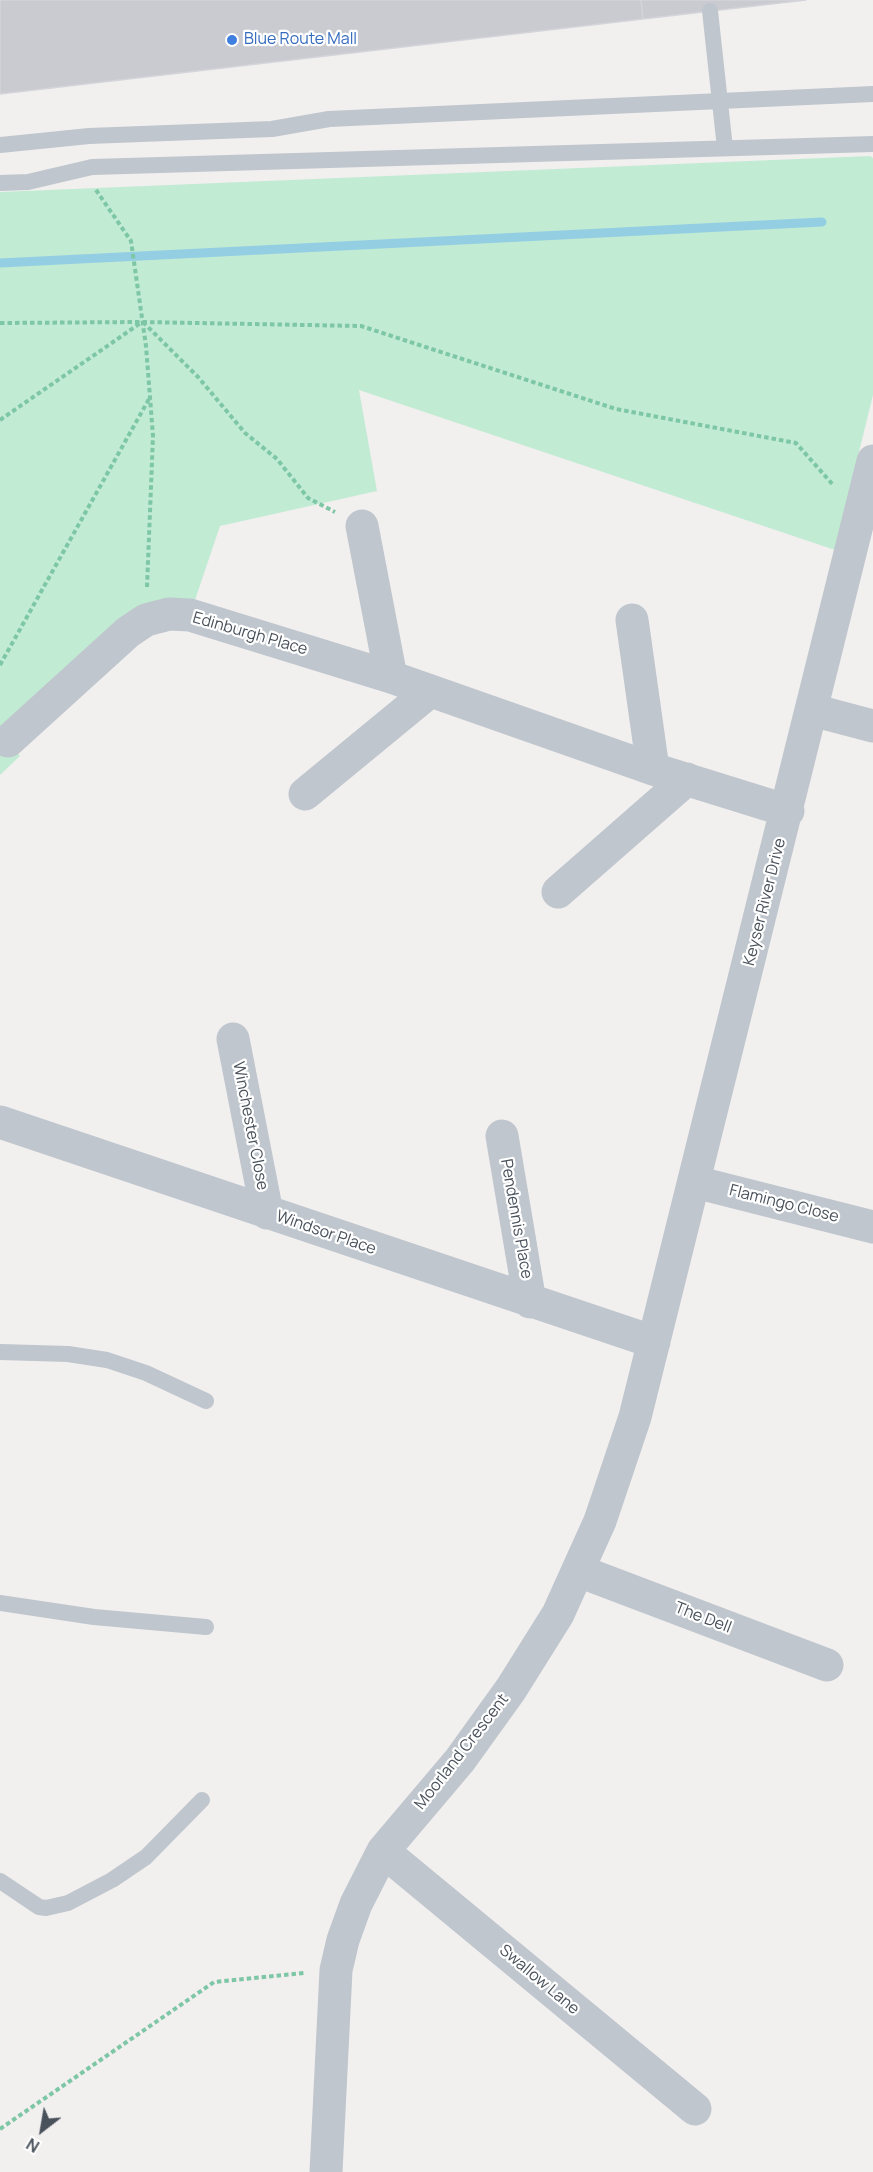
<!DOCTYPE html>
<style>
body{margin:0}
#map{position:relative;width:873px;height:2172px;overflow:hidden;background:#f2efef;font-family:Manrope,sans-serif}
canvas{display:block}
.north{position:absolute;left:12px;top:2100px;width:60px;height:60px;-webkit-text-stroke:4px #fff;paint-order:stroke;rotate:211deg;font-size:16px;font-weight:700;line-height:24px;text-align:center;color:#49515b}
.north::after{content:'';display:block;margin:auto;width:21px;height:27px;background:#49515b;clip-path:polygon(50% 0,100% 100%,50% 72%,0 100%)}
</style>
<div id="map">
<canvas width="873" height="2172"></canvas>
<div class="north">N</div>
</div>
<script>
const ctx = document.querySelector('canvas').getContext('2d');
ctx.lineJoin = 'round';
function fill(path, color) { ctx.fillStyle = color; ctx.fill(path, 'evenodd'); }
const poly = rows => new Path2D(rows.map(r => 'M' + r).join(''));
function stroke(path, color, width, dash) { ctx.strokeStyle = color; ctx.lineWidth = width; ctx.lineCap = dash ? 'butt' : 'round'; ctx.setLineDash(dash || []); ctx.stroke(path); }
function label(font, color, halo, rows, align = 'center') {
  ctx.font = font + ' Manrope,sans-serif'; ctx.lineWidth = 4.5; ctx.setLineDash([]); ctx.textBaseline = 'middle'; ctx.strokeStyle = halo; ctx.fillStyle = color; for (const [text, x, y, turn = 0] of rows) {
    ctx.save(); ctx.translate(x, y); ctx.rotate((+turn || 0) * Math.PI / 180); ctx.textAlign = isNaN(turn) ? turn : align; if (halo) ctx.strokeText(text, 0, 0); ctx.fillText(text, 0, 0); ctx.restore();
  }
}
fill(poly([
 [870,156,873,158,873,395,835,550,359,390,377,491,220,526,190,615,169,614,8,742,20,756,0,775,0,192]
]), '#c2ebd4');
stroke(poly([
 [0,263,822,222]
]), '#93cee3', 9);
const building = poly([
 [0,0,641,0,643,19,0,94,0,0],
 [641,0,806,0,643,19,641,0]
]);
fill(building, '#cacbd1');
stroke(building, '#d4d5da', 1.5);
stroke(poly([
 [96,190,131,241,146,346,153,436,147,587],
 [143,322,198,377,245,433,277,459,308,498,335,512],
 [0,323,142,322,361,326,616,409,796,443,834,486],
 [0,420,142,322],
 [0,665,149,399],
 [0,2129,214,1982,304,1973]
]), '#7dc6a6', 4, [4.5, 3]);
stroke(poly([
 [710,11,725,148],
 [0,145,89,136,272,129,329,119,873,94],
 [0,183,28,182,92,167,873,144],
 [0,1352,68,1354,107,1360,146,1373,206,1401],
 [0,1603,94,1617,206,1627],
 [0,1881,39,1907,46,1908,68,1903,112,1880,146,1857,202,1800]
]), '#bfc6cd', 16);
stroke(poly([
 [362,526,391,677],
 [632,620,653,769],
 [812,710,873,726],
 [8,741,128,632,146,620,169,614,190,615,391,677,653,769,788,811],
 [305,794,429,692],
 [558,892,687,779],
 [233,1039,267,1213],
 [0,1122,654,1342],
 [502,1136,530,1302],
 [695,1182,873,1227],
 [579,1571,827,1665],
 [383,1851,695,2109],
 [326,2172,336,1970,343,1940,356,1904,383,1851,460,1760,511,1689,558,1614,600,1521,635,1417,873,461]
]), '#bfc6cd', 33);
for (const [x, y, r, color] of [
 [232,40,6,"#3f7fe0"]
]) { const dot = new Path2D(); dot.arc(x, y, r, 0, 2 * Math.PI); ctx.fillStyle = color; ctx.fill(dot); stroke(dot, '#fff', 2); }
label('16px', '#366cbe', '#fff', [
 ["Blue Route Mall",244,40]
], 'left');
label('16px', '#49515b', '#fff', [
 ["Edinburgh Place",250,634,16],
 ["Keyser River Drive",765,902,-76],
 ["Winchester Close",250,1126,79],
 ["Flamingo Close",784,1204,14],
 ["Pendennis Place",516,1219,80],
 ["Windsor Place",326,1233,19],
 ["The Dell",703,1618,21],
 ["Moorland Crescent",462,1752,-52],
 ["Swallow Lane",539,1980,40]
]);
</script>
